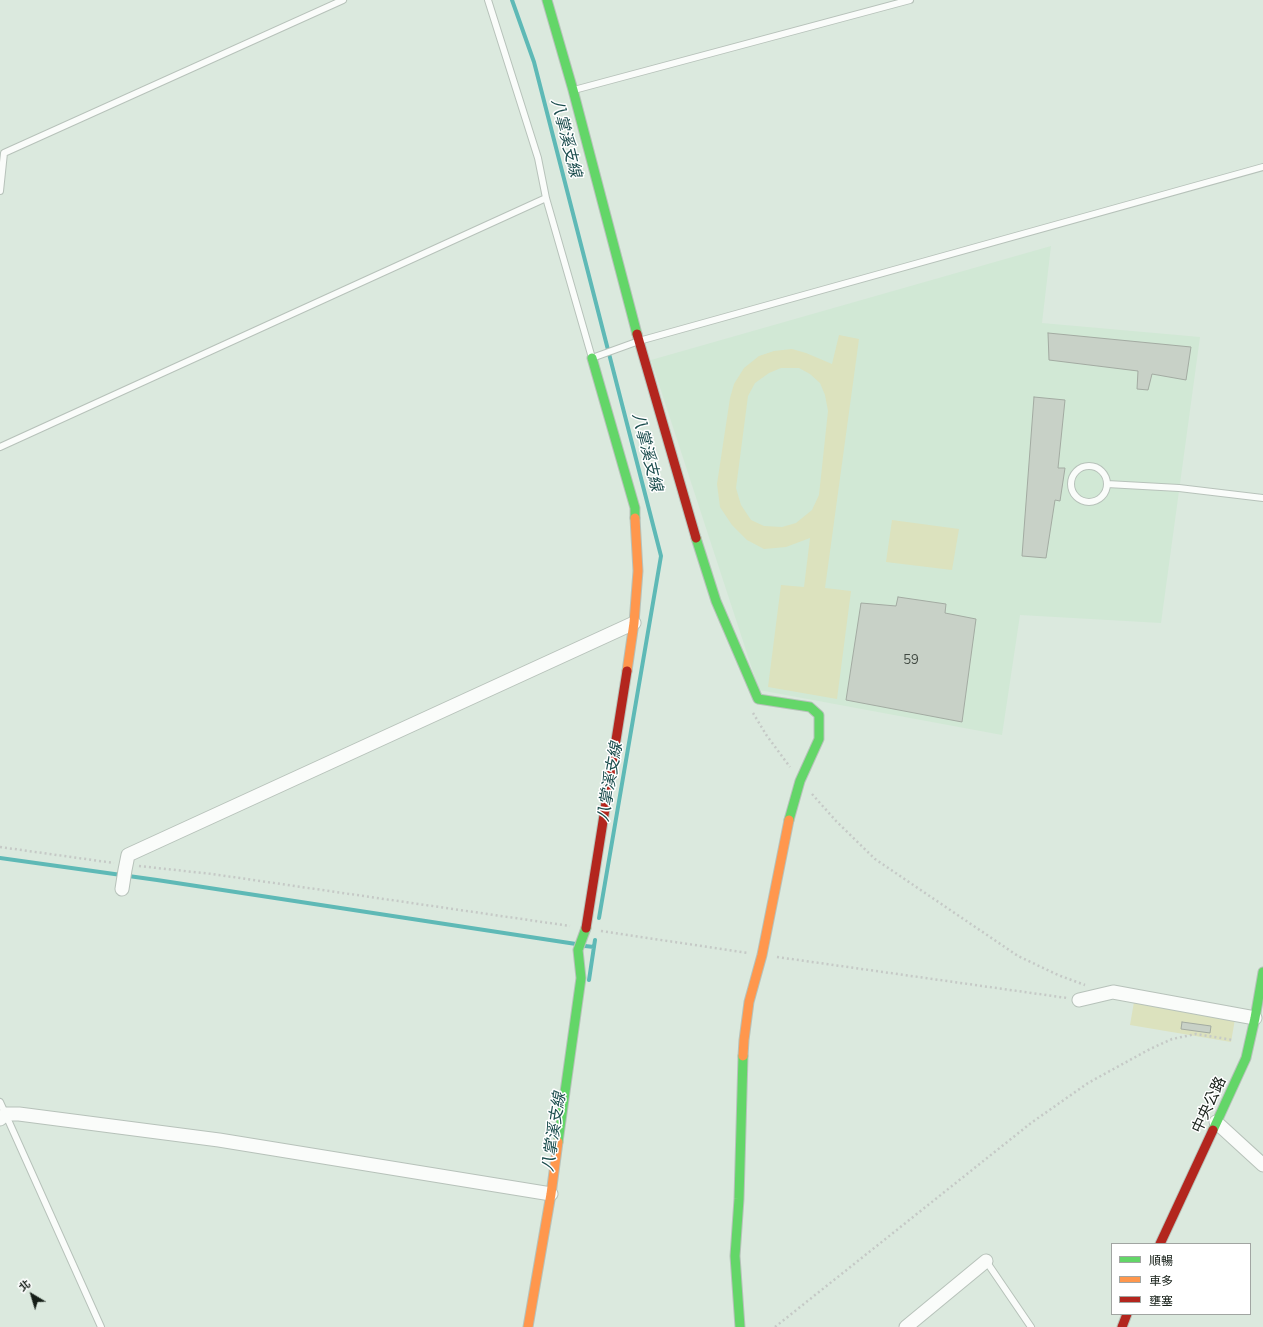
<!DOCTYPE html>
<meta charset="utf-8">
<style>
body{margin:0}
#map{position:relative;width:1263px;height:1327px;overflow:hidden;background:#dbe9de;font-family:Mulish,"Noto Sans TC",sans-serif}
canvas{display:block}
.legend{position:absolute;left:1111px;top:1243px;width:140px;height:72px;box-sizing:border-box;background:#fff;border:1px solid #a1a5a2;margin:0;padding:5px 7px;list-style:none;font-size:12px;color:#151e17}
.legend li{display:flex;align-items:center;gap:8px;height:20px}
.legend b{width:20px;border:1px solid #a1a5a2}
.north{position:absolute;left:12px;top:1275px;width:40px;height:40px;-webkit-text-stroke:3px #fff;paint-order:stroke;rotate:322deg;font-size:11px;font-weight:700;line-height:16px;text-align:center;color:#151e17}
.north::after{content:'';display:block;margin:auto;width:14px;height:18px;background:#151e17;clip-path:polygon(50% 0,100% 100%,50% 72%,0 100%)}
</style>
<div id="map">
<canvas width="1263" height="1327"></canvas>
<ul class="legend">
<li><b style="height:5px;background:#63d668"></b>順暢</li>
<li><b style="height:5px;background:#ff974d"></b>車多</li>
<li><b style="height:5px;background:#b3261e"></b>壅塞</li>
</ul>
<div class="north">北</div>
</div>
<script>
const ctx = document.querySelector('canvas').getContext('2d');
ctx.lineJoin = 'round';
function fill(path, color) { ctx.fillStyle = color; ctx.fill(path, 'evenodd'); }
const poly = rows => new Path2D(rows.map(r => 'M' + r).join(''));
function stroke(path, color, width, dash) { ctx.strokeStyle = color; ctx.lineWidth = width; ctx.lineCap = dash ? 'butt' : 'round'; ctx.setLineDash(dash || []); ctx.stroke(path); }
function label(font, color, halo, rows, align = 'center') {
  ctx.font = font + ' Mulish,"Noto Sans TC",sans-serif'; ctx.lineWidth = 3; ctx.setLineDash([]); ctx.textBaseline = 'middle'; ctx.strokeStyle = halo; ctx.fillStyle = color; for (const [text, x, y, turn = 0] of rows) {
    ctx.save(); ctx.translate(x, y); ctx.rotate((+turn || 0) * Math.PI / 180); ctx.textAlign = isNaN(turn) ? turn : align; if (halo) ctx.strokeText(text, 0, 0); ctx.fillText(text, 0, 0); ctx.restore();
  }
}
fill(poly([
 [1051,246,1042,323,1200,337,1161,623,1020,615,1002,735,759,690,651,360]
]), '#d1e8d5');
fill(poly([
 [839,335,859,339,825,588,851,591,837,699,768,687,781,585,804,587,810,538,786,547,764,549,747,540,732,525,720,507,717,484,730,398,734,384,744,368,759,356,774,351,792,349,806,353,832,364],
 [781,368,799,368,810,374,820,383,825,395,828,411,819,495,812,510,796,523,782,527,764,526,751,520,741,505,736,488,748,396,755,383,769,373],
 [892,520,959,529,952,570,886,562],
 [1134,1002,1235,1019,1231,1042,1130,1025]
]), '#dce2be');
stroke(poly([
 [512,0,534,62,661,556,599,918],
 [0,858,157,880,576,944],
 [585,946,594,947],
 [589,980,595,940]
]), '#5eb9b6', 4);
const building = poly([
 [1048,333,1191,347,1186,380,1152,374,1148,390,1137,389,1138,371,1049,360,1048,333],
 [1034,397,1065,400,1058,468,1065,468,1060,501,1055,500,1046,558,1022,556,1034,397],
 [898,597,946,604,945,613,976,619,962,722,846,700,861,603,896,606,898,597],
 [1182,1022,1211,1026,1210,1033,1181,1029,1182,1022]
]);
fill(building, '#c8d1c7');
stroke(building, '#a3aba2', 1);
const lane = poly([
 [488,0,538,158,546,198,592,358,639,341,1263,167],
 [574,90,910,0],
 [0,191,4,153,343,0],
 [0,447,546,198],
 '1071 484a18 18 0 1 1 36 0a18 18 0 1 1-36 0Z',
 [1107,484,1179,488,1263,498],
 [0,1102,101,1327],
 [986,1261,1031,1327]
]);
const street = poly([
 [122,889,125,870,128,855,634,623],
 [1079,1000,1113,992,1255,1018],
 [0,1119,6,1114,19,1114,219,1140,551,1194],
 [1216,1122,1263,1165],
 [906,1327,986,1261]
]);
const fast = poly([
 [547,0,573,90,637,334],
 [592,358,635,508,635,518],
 [696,538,716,601,758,699,810,707,819,715,819,739,800,781,789,820],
 [1213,1130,1246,1058,1255,1018,1263,972],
 [558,1142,581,978,578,950,586,928],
 [740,1327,735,1256,739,1199,743,1056]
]);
const slow = poly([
 [627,671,634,623,638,571,635,518],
 [743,1056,744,1040,749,1002,762,955,789,820],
 [528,1327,551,1194,558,1142]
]);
const jam = poly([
 [637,334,696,538],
 [586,928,627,671],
 [1160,1244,1213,1130],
 [1122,1327,1127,1314]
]);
stroke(lane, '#b7c2ba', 8);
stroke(street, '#b7c2ba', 15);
stroke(fast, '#b7c2ba', 11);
stroke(slow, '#b7c2ba', 11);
stroke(jam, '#b7c2ba', 11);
stroke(poly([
 [753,713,767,736,790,767],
 [812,794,836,821,875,859,1018,956,1058,975,1085,985],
 [0,847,114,863],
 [139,866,212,874,570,926],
 [601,931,748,953],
 [777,957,1067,998],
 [775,1327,1031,1123,1088,1083,1150,1049,1172,1039,1196,1034,1233,1040,1233,1039]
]), '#c5c9c6', 2.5, [2, 3]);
stroke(lane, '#fafcfa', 6);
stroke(street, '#fafcfa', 13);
stroke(fast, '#63d668', 9);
stroke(slow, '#ff974d', 9);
stroke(jam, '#b3261e', 9);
label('13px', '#424b43', null, [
 ["59",911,660]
]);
label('15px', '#151e17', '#fff', [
 ["中央公路",1209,1105,-65]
]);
label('italic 16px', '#1b4d4d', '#fff', [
 ["八掌溪支線",566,138,76],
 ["八掌溪支線",647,452,76],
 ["八掌溪支線",610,782,-80],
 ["八掌溪支線",554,1132,-81]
]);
</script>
